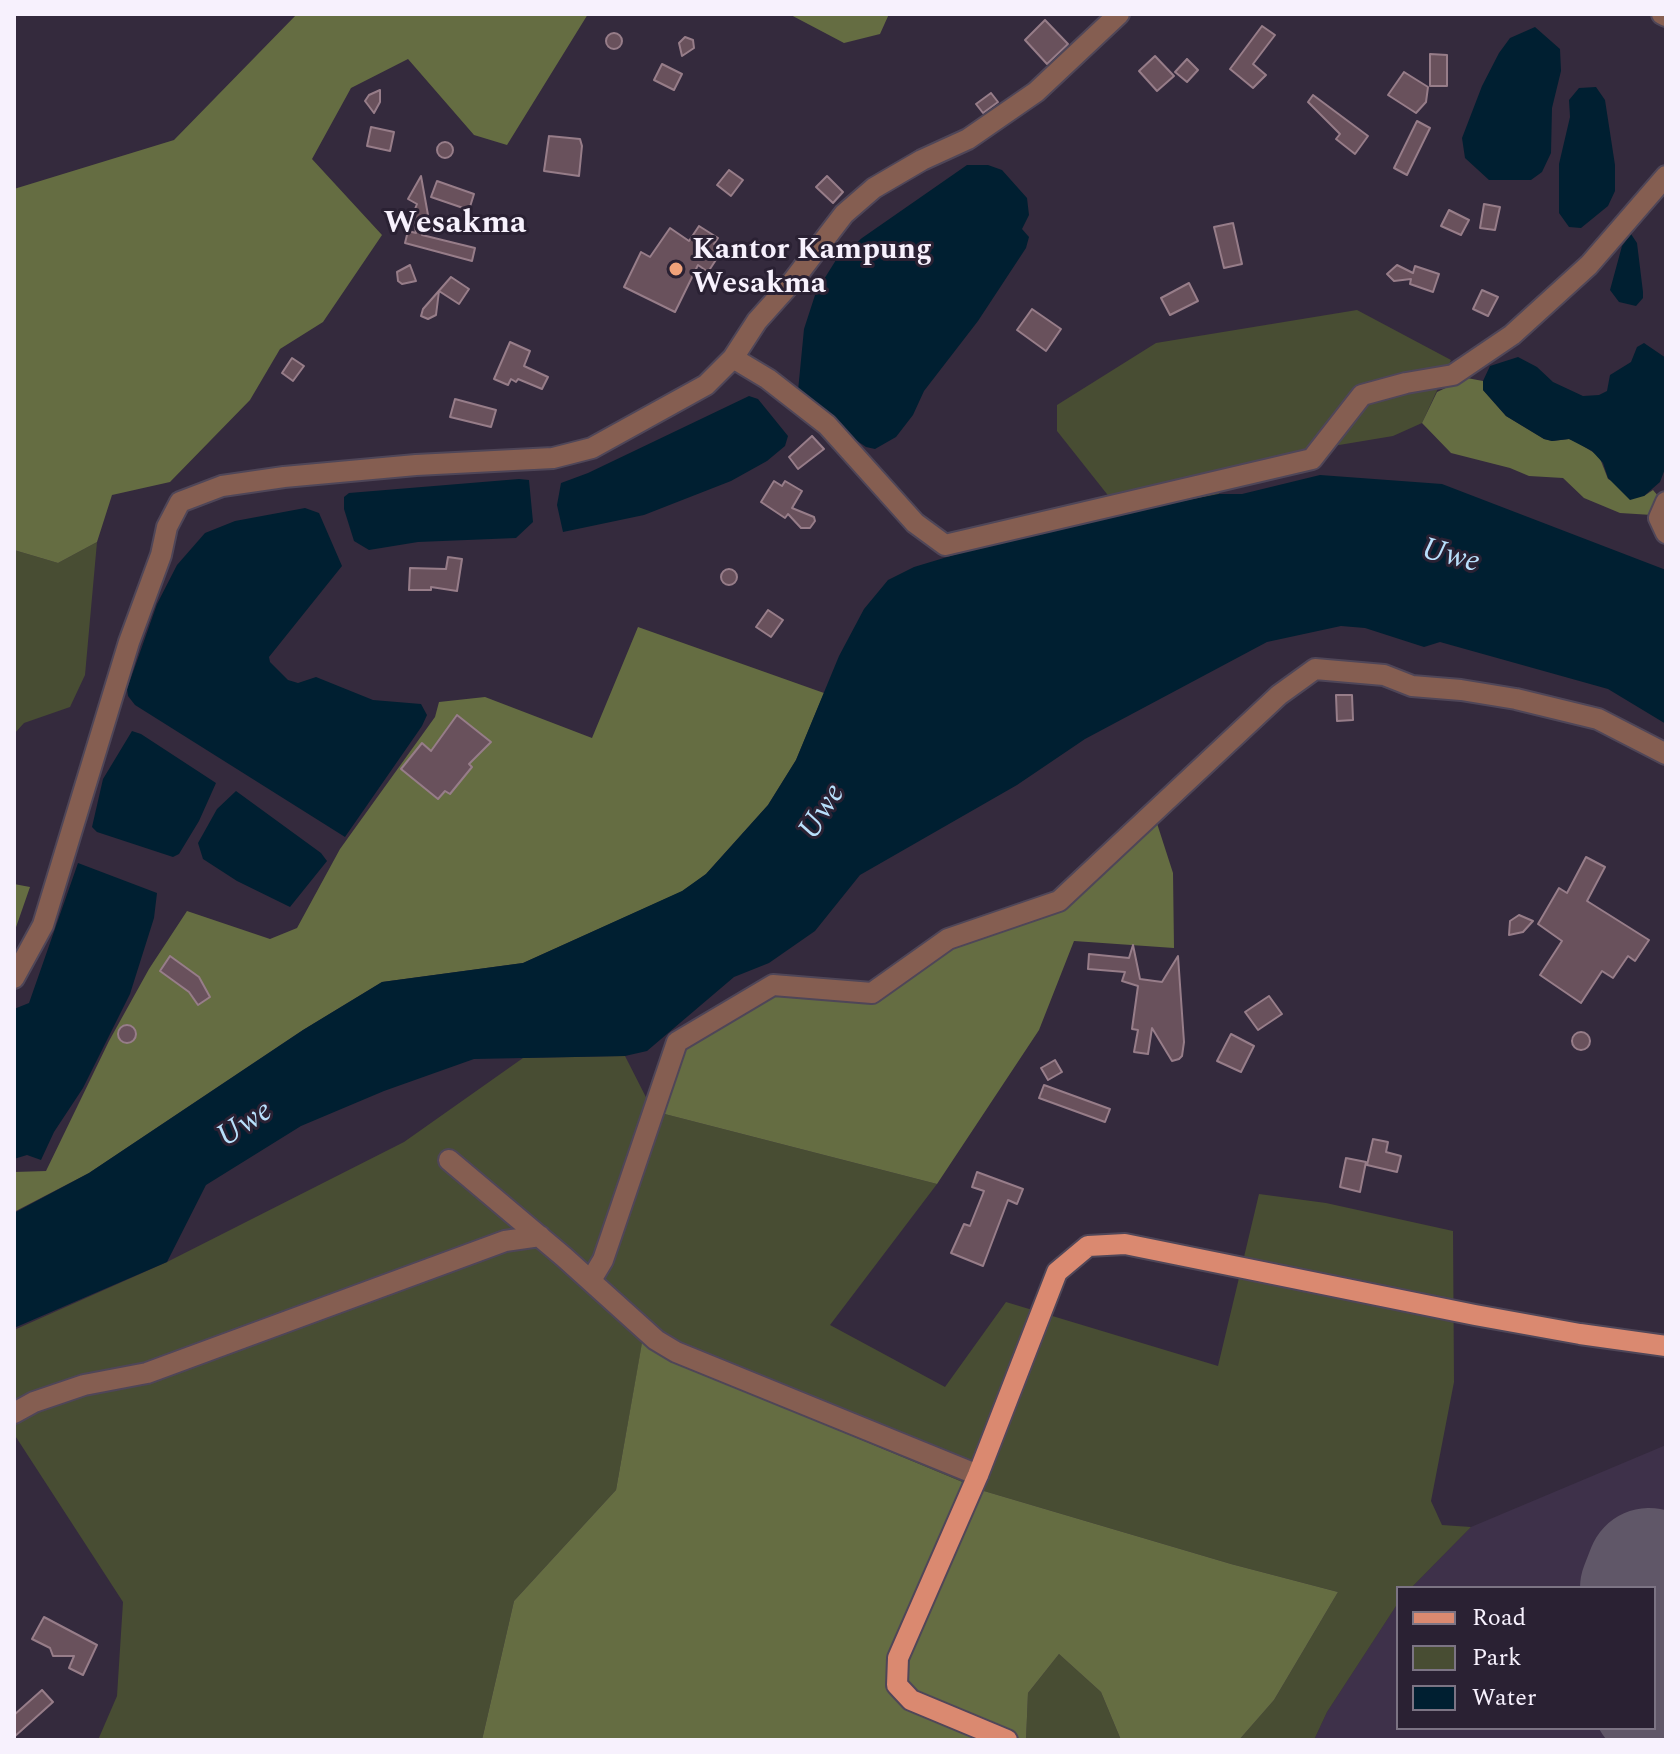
<!DOCTYPE html>
<style>
body{margin:0}
#map{position:relative;width:1680px;height:1754px;overflow:hidden;background:#342a3d;font-family:Spectral,serif}
canvas{display:block}
.frame{position:absolute;inset:0;border:16px solid #f7f1fd;pointer-events:none}
.legend{position:absolute;left:1396px;top:1586px;width:260px;height:144px;box-sizing:border-box;background:#2a2133;border:2px solid #7c7484;margin:0;padding:10px 14px;list-style:none;font-size:24px;color:#f7f1fd}
.legend li{display:flex;align-items:center;gap:16px;height:40px}
.legend b{width:40px;border:2px solid #7c7484}
</style>
<div id="map">
<canvas width="1680" height="1754"></canvas>
<div class="frame"></div>
<ul class="legend">
<li><b style="height:10px;background:#da8970"></b>Road</li>
<li><b style="height:22px;background:#484d33"></b>Park</li>
<li><b style="height:22px;background:#001f31"></b>Water</li>
</ul>
</div>
<script>
const ctx = document.querySelector('canvas').getContext('2d');
ctx.lineJoin = 'round';
function fill(path, color) { ctx.fillStyle = color; ctx.fill(path, 'evenodd'); }
const poly = rows => new Path2D(rows.map(r => 'M' + r).join(''));
function stroke(path, color, width, dash) { ctx.strokeStyle = color; ctx.lineWidth = width; ctx.lineCap = dash ? 'butt' : 'round'; ctx.setLineDash(dash || []); ctx.stroke(path); }
function label(font, color, halo, rows, align = 'center') {
  ctx.font = font + ' Spectral,serif'; ctx.lineWidth = 6; ctx.setLineDash([]); ctx.textBaseline = 'middle'; ctx.strokeStyle = halo; ctx.fillStyle = color; for (const [text, x, y, turn = 0] of rows) {
    ctx.save(); ctx.translate(x, y); ctx.rotate((+turn || 0) * Math.PI / 180); ctx.textAlign = isNaN(turn) ? turn : align; if (halo) ctx.strokeText(text, 0, 0); ctx.fillText(text, 0, 0); ctx.restore();
  }
}
fill(poly([
 [1666,1445,1666,1740,1314,1740,1327,1712,1398,1603,1398,1728,1654,1728,1654,1588,1411,1588,1471,1527]
]), '#3e314a');
fill(poly([
 [1357,310,1451,360,1422,423,1393,436,1333,446,1214,474,1219,494,1122,513,1057,431,1057,405,1156,343],
 [97,542,85,675,70,707,24,723,14,734,14,550,58,563],
 [625,1056,653,1111,937,1184,830,1325,945,1387,1006,1302,1218,1366,1259,1194,1326,1203,1453,1231,1454,1382,1431,1501,1442,1525,1471,1527,1411,1588,1398,1588,1398,1603,1327,1712,1314,1740,1239,1740,1274,1700,1338,1592,1231,1564,984,1491,668,1359,651,1350,643,1338,616,1490,514,1601,482,1740,98,1740,117,1696,123,1602,14,1434,14,1330,167,1262,404,1142,523,1058],
 [1059,1654,1101,1692,1121,1740,1026,1740,1028,1693]
]), '#484d33');
fill(poly([
 [297,14,588,14,507,145,474,135,408,59,351,88,312,159,382,235,323,322,280,349,250,400,170,482,112,495,97,542,58,563,14,550,14,189,174,140],
 [789,14,889,14,880,34,844,43],
 [1467,378,1483,381,1483,390,1506,416,1544,439,1552,441,1569,439,1577,442,1599,456,1608,479,1644,496,1653,490,1665,504,1652,515,1620,513,1584,498,1563,478,1529,476,1510,468,1451,453,1422,423,1437,392],
 [638,627,824,693,796,760,768,805,706,874,683,891,523,963,382,982,303,1030,89,1173,14,1212,14,1172,46,1171,109,1041,149,969,187,911,270,939,297,928,340,849,435,717,439,702,485,697,592,738],
 [1153,811,1173,873,1174,948,1074,941,1039,1030,937,1184,653,1111,677,1042,773,985,872,993,948,939,1059,901],
 [14,884,30,887,14,933],
 [643,1337,651,1350,668,1359,984,1491,1231,1564,1338,1592,1274,1700,1239,1740,1121,1740,1101,1692,1059,1654,1028,1693,1026,1740,482,1740,514,1601,616,1490]
]), '#656d42');
fill(poly([
 [1535,27,1560,49,1561,71,1552,108,1551,153,1542,172,1531,180,1489,180,1465,158,1462,138,1482,86,1499,53,1510,38],
 [1596,87,1605,100,1615,165,1615,191,1608,206,1581,228,1569,227,1559,213,1559,164,1570,117,1569,100,1579,88],
 [967,165,988,165,1002,170,1027,198,1029,215,1022,229,1029,237,1026,248,978,321,924,391,913,415,896,437,875,449,866,447,818,414,798,391,804,329,816,292,836,260,862,238],
 [1631,234,1637,243,1643,292,1643,298,1636,306,1619,302,1610,290,1622,246],
 [1644,343,1666,358,1666,466,1660,482,1644,496,1630,500,1608,478,1603,463,1592,451,1569,439,1552,441,1544,439,1506,416,1483,390,1483,381,1490,366,1518,357,1537,367,1553,382,1583,396,1599,395,1607,391,1610,375,1631,362,1637,347],
 [749,396,758,399,788,436,785,446,767,461,731,481,644,515,563,532,557,505,561,483,588,473],
 [1320,475,1442,484,1666,570,1666,724,1608,689,1440,642,1424,647,1365,628,1341,626,1267,642,1085,739,1017,785,860,875,815,931,769,963,734,977,647,1051,625,1056,474,1059,384,1091,301,1126,206,1185,167,1262,14,1328,14,1213,89,1173,303,1030,382,982,523,963,682,891,706,874,768,805,796,760,839,656,864,609,888,580,914,567,997,542,1122,513,1219,494,1242,494],
 [519,479,529,480,533,522,516,538,418,542,369,550,354,541,344,509,344,497,349,493],
 [305,508,319,513,342,566,269,657,270,662,288,680,298,683,316,677,373,700,421,704,427,715,422,726,345,837,135,705,128,696,127,689,157,604,177,565,205,533,235,521],
 [132,731,141,734,216,783,199,821,179,854,173,857,97,832,92,827,103,779],
 [236,791,321,853,327,861,290,907,237,881,203,859,198,843,217,809],
 [78,863,157,893,154,918,130,994,83,1088,54,1132,41,1160,27,1155,14,1159,14,1009,29,1003]
]), '#001f31');
stroke(poly([
 [1642,1588,1649,1570,1666,1578],
 [1654,1700,1666,1705]
]), '#605768', 124);
const building = poly([
 [1045,20,1068,44,1047,64,1025,40,1045,20],
 [1262,26,1275,35,1253,64,1266,75,1253,88,1230,69,1262,26],
 '606 41a8 8 0 1 1 16 0a8 8 0 1 1-16 0Z',
 [685,37,693,40,694,48,682,56,679,43,685,37],
 [1430,54,1447,55,1447,86,1430,86,1430,54],
 [1155,56,1174,76,1157,91,1139,71,1155,56],
 [1187,59,1198,70,1187,82,1175,72,1187,59],
 [662,64,682,74,674,90,654,80,662,64],
 [1404,72,1428,87,1426,102,1416,113,1388,95,1404,72],
 [380,90,380,102,374,113,365,101,369,95,380,90],
 [991,93,998,102,983,113,976,104,991,93],
 [1313,95,1368,136,1355,154,1336,139,1340,134,1308,102,1313,95],
 [1417,121,1430,128,1407,175,1394,168,1417,121],
 [371,127,394,132,390,151,367,146,371,127],
 [549,136,580,139,582,146,579,176,544,171,549,136],
 '437 150a8 8 0 1 1 16 0a8 8 0 1 1-16 0Z',
 [729,170,743,180,731,196,717,185,729,170],
 [421,176,428,215,422,235,475,248,472,261,405,243,408,231,416,233,413,214,417,204,408,199,421,176],
 [827,176,843,192,833,203,816,187,827,176],
 [437,181,474,194,469,210,431,197,437,181],
 [1484,204,1500,207,1495,230,1480,228,1484,204],
 [1449,210,1469,220,1461,235,1441,226,1449,210],
 [1233,223,1242,264,1224,268,1214,227,1233,223],
 [699,226,718,238,714,244,723,249,708,272,698,265,675,312,624,287,641,252,650,257,670,228,689,241,699,226],
 [410,265,416,281,402,284,398,281,397,272,410,265],
 [1397,265,1413,273,1415,266,1439,274,1433,292,1410,284,1411,279,1394,281,1387,274,1397,265],
 [451,277,469,289,459,304,439,291,436,315,428,319,421,316,423,309,451,277],
 [1189,283,1198,301,1170,315,1161,298,1189,283],
 [1482,290,1498,297,1488,316,1473,309,1482,290],
 [1032,309,1061,329,1046,351,1017,330,1032,309],
 [510,342,530,351,524,366,548,377,542,389,518,379,516,382,511,379,508,385,494,379,510,342],
 [292,358,304,366,293,381,282,373,292,358],
 [455,399,496,410,491,427,450,417,455,399],
 [812,436,824,449,798,469,789,457,812,436],
 [774,481,782,486,785,481,802,491,792,508,814,517,815,521,810,528,801,528,788,514,785,518,761,502,774,481],
 [448,557,462,559,457,591,431,587,431,590,409,590,410,568,446,569,448,557],
 '721 577a8 8 0 1 1 16 0a8 8 0 1 1-16 0Z',
 [768,610,783,620,771,637,756,627,768,610],
 [1336,695,1352,695,1353,720,1337,721,1336,695],
 [457,715,491,742,469,764,472,767,450,794,445,791,438,799,401,769,422,743,431,751,457,715],
 [1586,857,1605,867,1587,901,1649,940,1635,961,1628,956,1613,978,1602,971,1581,1003,1540,975,1562,941,1538,924,1559,888,1567,893,1586,857],
 [1519,915,1533,921,1523,932,1509,935,1510,921,1519,915],
 [1133,945,1140,979,1162,982,1178,956,1184,1042,1182,1056,1179,1059,1172,1061,1152,1028,1148,1054,1134,1052,1138,1030,1132,1029,1138,986,1122,981,1125,972,1088,969,1089,954,1129,958,1133,945],
 [170,956,199,977,210,997,198,1005,189,992,160,971,170,956],
 [1269,996,1282,1014,1258,1030,1245,1012,1269,996],
 '118 1034a9 9 0 1 1 18 0a9 9 0 1 1-18 0Z',
 '1572 1041a9 9 0 1 1 18 0a9 9 0 1 1-18 0Z',
 [1231,1034,1254,1046,1241,1072,1217,1061,1231,1034],
 [1055,1060,1062,1072,1048,1080,1041,1068,1055,1060],
 [1044,1085,1110,1109,1105,1122,1039,1098,1044,1085],
 [1373,1139,1388,1142,1386,1152,1401,1156,1397,1172,1367,1165,1373,1139],
 [1346,1158,1366,1162,1360,1192,1340,1187,1346,1158],
 [977,1172,1023,1189,1017,1204,1008,1200,983,1266,951,1253,964,1224,970,1226,984,1191,972,1187,977,1172],
 [44,1617,97,1645,83,1675,69,1668,74,1656,53,1656,50,1648,32,1639,44,1617],
 [42,1690,53,1702,14,1737,14,1715,42,1690]
]);
fill(building, '#69515c');
stroke(building, '#977d89', 2);
const minor = poly([
 [1662,14,1666,16],
 [733,358,768,379,827,425,915,523,945,545,1312,459,1362,395,1406,383,1453,375,1512,335,1589,265,1666,176],
 [1666,502,1659,518,1666,533],
 [14,978,43,925,129,642,161,555,167,527,180,502,222,486,284,477,416,465,553,458,592,448,706,385,733,358,757,321,792,282,844,214,874,188,922,160,968,139,1036,92,1119,14],
 [449,1160,564,1257,656,1340,676,1352,978,1475],
 [591,1280,603,1260,677,1042,773,985,872,993,948,939,1059,901,1279,695,1315,669,1384,675,1412,686,1461,690,1516,699,1598,719,1666,754],
 [14,1413,34,1402,84,1385,147,1373,505,1241,540,1236]
]);
const major = poly([
 [1007,1740,911,1700,897,1685,898,1658,978,1475,1057,1272,1088,1246,1125,1244,1475,1315,1580,1334,1666,1346]
]);
stroke(minor, '#4f4658', 24);
stroke(major, '#4f4658', 24);
stroke(minor, '#855e51', 20);
stroke(major, '#da8970', 20);
for (const [x, y, r, color] of [
 [676,269,8,"#f0a27a"]
]) { const dot = new Path2D(); dot.arc(x, y, r, 0, 2 * Math.PI); ctx.fillStyle = color; ctx.fill(dot); stroke(dot, '#2a2133', 3); }
label('bold 30px', '#f7f1fd', '#2a2133', [
 ["Kantor Kampung",692,252],
 ["Wesakma",692,286]
], 'left');
label('bold 32px', '#f7f1fd', '#2a2133', [
 ["Wesakma",455,226]
]);
label('italic 32px', '#b8dffb', '#2a2133', [
 ["Uwe",1450,558,15],
 ["Uwe",824,813,-58],
 ["Uwe",246,1126,-33]
]);
</script>
